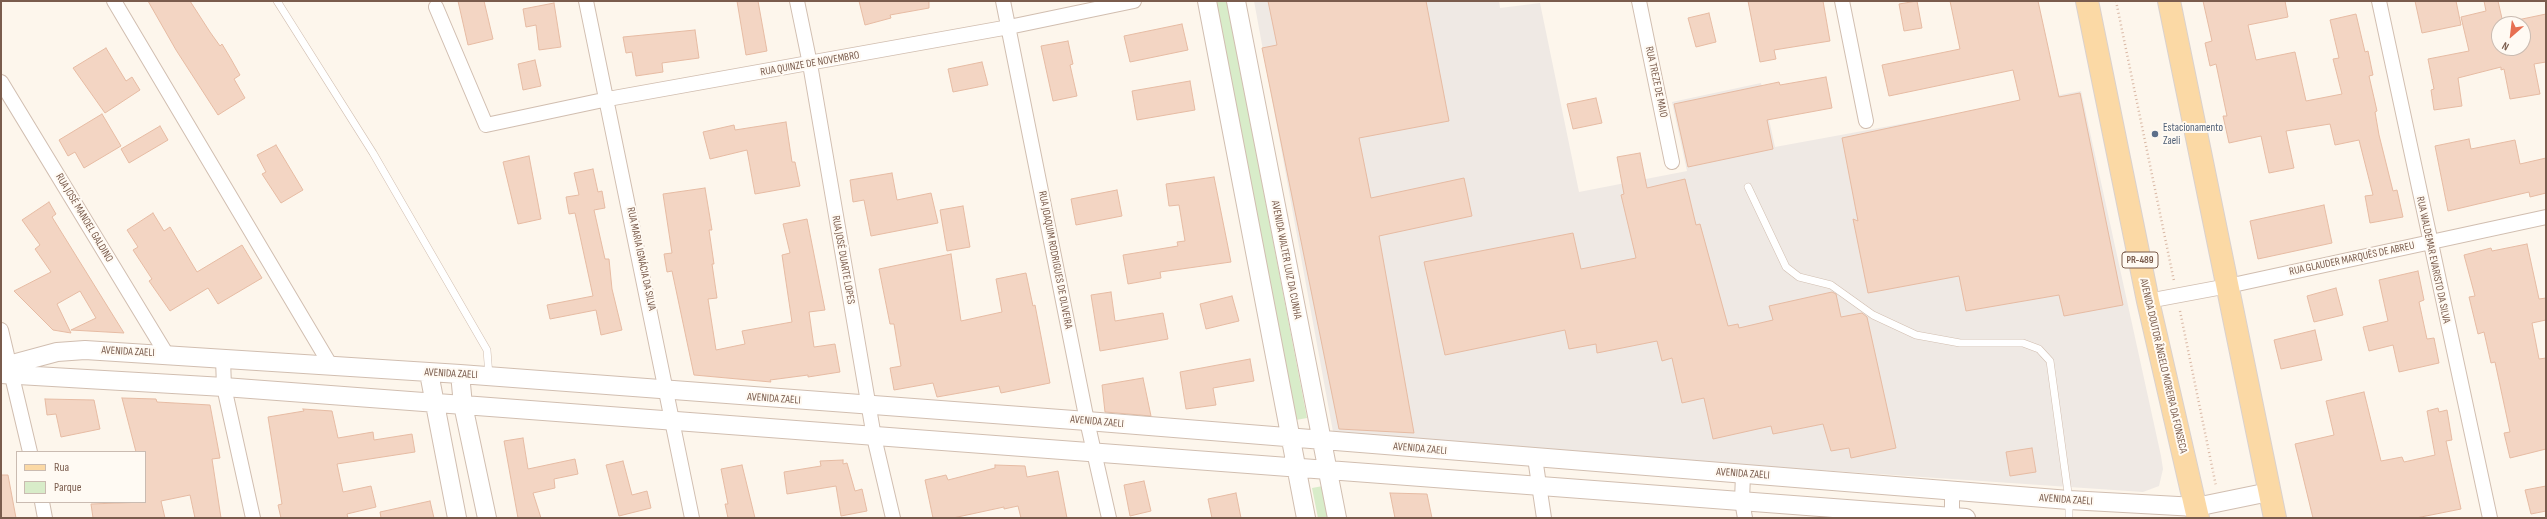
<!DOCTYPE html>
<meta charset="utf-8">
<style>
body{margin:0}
#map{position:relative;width:2547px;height:519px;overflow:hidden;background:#fdf6ec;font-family:"Sofia Sans Condensed",sans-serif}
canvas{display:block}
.frame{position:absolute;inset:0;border:2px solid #7a5c4d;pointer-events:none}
.legend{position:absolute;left:16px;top:451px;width:130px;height:52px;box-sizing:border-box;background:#fffaf3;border:1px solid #cabbb1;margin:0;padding:5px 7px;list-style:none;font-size:12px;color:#7a5c4d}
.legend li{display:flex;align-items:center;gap:8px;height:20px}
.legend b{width:20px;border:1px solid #cabbb1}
.north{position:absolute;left:2491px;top:16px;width:40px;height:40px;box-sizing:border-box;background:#fffaf3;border:1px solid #cabbb1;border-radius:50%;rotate:208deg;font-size:11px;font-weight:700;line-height:16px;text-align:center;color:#7a5c4d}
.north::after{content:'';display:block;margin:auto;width:14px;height:18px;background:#e76f51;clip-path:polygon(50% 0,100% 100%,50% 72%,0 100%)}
</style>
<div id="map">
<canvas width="2547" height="519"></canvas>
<div class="frame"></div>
<ul class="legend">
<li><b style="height:5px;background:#fbd9a5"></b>Rua</li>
<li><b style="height:11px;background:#d8ecc9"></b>Parque</li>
</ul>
<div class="north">N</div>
</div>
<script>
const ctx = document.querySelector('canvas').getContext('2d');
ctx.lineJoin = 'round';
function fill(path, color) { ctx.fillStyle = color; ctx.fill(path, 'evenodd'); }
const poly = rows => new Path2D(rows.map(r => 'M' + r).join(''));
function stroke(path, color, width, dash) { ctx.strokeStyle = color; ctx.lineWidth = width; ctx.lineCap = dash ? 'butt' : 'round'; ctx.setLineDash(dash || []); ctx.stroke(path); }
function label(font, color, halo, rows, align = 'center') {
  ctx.font = font + ' "Sofia Sans Condensed",sans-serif'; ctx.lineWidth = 4; ctx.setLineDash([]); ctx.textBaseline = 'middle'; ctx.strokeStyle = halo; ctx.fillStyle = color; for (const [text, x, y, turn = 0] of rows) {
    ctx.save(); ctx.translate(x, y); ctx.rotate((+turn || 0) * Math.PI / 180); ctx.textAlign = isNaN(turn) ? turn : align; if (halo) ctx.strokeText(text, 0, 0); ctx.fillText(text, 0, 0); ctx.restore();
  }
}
fill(poly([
 [1254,1,1499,1,1500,8,1540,3,1579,192,1687,171,1672,102,1761,83,1775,147,2081,91,2161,456,2163,469,2159,486,2143,492,1334,437]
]), '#efe9e4');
fill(poly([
 [1216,1,1227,1,1307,418,1296,420],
 [1323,486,1329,518,1318,518,1312,488]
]), '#d8ecc9');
const building = poly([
 [148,1,190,1,210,32,220,46,222,44,231,59,240,75,234,79,245,98,218,115,176,50,148,1],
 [458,1,484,1,493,39,468,45,458,1],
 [737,1,758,1,767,51,746,55,737,1],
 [859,1,929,1,929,8,890,15,891,18,865,25,859,1],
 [1268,1,1426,1,1449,121,1359,138,1371,198,1464,178,1472,216,1379,236,1414,433,1339,429,1262,48,1277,45,1268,1],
 [1748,1,1823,1,1830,41,1774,50,1776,59,1760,62,1748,1],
 [1917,1,1922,28,1904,31,1899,4,1917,1],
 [1950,1,2038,1,2059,97,2080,93,2123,305,2064,316,2059,295,1966,311,1959,276,1868,293,1853,219,1858,221,1842,138,2020,100,2013,70,1889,96,1882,65,1960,49,1950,1],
 [2203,1,2285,1,2288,17,2248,25,2256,60,2295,52,2306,101,2342,94,2333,59,2339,58,2330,20,2356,14,2365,52,2368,51,2373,75,2369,76,2377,111,2375,112,2379,135,2393,191,2397,190,2403,217,2370,223,2365,196,2373,195,2359,140,2335,145,2330,124,2286,131,2294,168,2269,173,2261,136,2229,143,2223,116,2227,116,2216,64,2210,66,2205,43,2212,41,2203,1],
 [2415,1,2456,1,2461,25,2422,33,2415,1],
 [2484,1,2498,1,2503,23,2546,14,2546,62,2534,64,2540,94,2510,99,2504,69,2501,70,2501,67,2458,78,2462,106,2434,110,2431,90,2434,89,2428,59,2469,51,2461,17,2486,11,2484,1],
 [2499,24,2523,24,2523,48,2499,48,2499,24],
 [554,3,561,47,539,50,536,25,526,27,523,9,554,3],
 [1709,13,1716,42,1696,47,1688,18,1709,13],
 [1182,24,1188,50,1130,62,1124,36,1182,24],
 [695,30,699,58,662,63,663,72,636,76,632,52,626,53,623,37,695,30],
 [1068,41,1073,64,1070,65,1077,96,1053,101,1041,46,1068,41],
 [106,48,126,81,132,77,140,90,105,113,73,68,106,48],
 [535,60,541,86,523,90,518,64,535,60],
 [982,62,988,85,953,92,948,69,982,62],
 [1826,77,1832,108,1767,120,1773,149,1688,167,1674,104,1779,82,1780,85,1826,77],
 [1190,81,1195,110,1137,120,1132,91,1190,81],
 [1596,98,1602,123,1573,129,1567,104,1596,98],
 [102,114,121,146,84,168,75,152,68,156,59,140,102,114],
 [786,122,792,162,795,162,800,186,755,194,747,150,710,159,703,132,734,125,735,130,786,122],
 [160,126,168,140,129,163,121,149,160,126],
 [2469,139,2471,149,2515,140,2520,164,2546,158,2546,193,2530,197,2529,192,2448,211,2435,146,2469,139],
 [276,145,303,190,281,203,262,174,266,172,257,155,276,145],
 [1640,153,1647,188,1685,179,1696,225,1700,224,1728,326,1738,324,1739,328,1773,320,1769,306,1832,292,1836,294,1841,317,1862,313,1867,317,1896,448,1851,458,1849,448,1831,451,1823,424,1773,434,1771,426,1713,439,1704,398,1682,403,1672,358,1662,361,1657,341,1597,353,1596,344,1569,349,1565,330,1445,355,1424,262,1573,233,1581,269,1636,258,1621,195,1624,194,1617,157,1640,153],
 [529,156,541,219,518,224,503,162,529,156],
 [593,169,598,192,602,191,605,208,594,210,605,259,609,259,612,289,622,330,601,335,596,310,550,319,547,305,593,296,575,213,569,214,566,197,579,195,574,173,593,169],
 [892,173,897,200,931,193,938,223,871,236,864,200,853,202,850,180,892,173],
 [1214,177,1231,262,1160,272,1161,278,1128,284,1123,255,1178,246,1177,242,1185,241,1179,205,1169,206,1166,184,1214,177],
 [705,188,712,230,709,230,714,264,712,264,717,298,708,299,716,350,745,344,742,331,792,322,782,255,790,253,783,224,807,219,825,310,809,312,814,347,835,344,840,372,808,377,808,375,770,380,771,382,694,375,672,271,667,272,664,254,672,253,663,194,705,188],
 [1117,190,1122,216,1076,225,1071,199,1117,190],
 [49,202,56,214,52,217,124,333,71,330,96,318,80,291,57,304,71,333,53,330,14,291,51,272,35,249,40,245,22,220,49,202],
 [2324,205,2332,243,2258,259,2250,221,2324,205],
 [963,206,970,247,947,251,940,210,963,206],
 [153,213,164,231,170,227,197,272,242,245,262,278,218,304,208,288,170,311,149,281,152,279,133,250,138,247,127,230,153,213],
 [2527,244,2539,299,2546,298,2546,320,2532,323,2539,359,2546,358,2546,449,2510,458,2504,433,2510,432,2495,362,2491,363,2484,332,2478,334,2469,297,2475,296,2464,255,2491,248,2492,251,2527,244],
 [951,254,961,321,1002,312,996,279,1026,273,1033,306,1035,305,1050,383,1001,393,999,386,937,397,933,383,894,390,890,368,901,366,894,324,890,324,879,269,951,254],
 [2418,271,2424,300,2419,302,2427,339,2434,338,2439,363,2399,372,2393,345,2369,351,2363,327,2388,321,2379,280,2418,271],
 [2336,288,2343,315,2314,322,2307,296,2336,288],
 [1111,292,1115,321,1163,313,1168,339,1100,351,1091,295,1111,292],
 [1232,296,1239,321,1206,329,1200,304,1232,296],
 [2315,330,2322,360,2281,369,2274,340,2315,330],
 [1250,359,1254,381,1213,388,1216,405,1186,409,1180,372,1250,359],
 [1143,378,1151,416,1105,412,1102,385,1143,378],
 [2364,392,2381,461,2402,457,2404,462,2435,455,2427,411,2438,408,2439,412,2447,410,2452,440,2446,441,2461,509,2416,518,2313,518,2295,444,2334,435,2326,401,2364,392],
 [122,398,156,399,157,402,210,405,220,458,212,459,221,518,195,518,190,495,161,501,165,518,93,518,91,504,145,502,145,452,136,452,122,398],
 [45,399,94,400,100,429,61,437,56,414,47,415,45,399],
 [303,409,332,411,338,438,373,432,374,440,412,434,415,452,337,464,343,492,371,486,376,507,347,514,348,518,281,518,278,505,282,504,268,417,304,411,303,409],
 [523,438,528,469,575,459,578,474,554,479,555,488,533,493,541,518,518,518,504,441,523,438],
 [2032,448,2036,472,2010,476,2006,452,2032,448],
 [843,460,843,464,847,463,855,491,862,489,867,511,841,516,836,486,787,494,784,472,821,466,820,461,843,460],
 [623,461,632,495,647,491,651,508,619,516,606,465,623,461],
 [742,465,755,518,728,518,725,504,728,504,721,469,742,465],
 [995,465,1025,466,1027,477,1058,471,1067,518,1021,518,1018,506,1004,509,1004,507,953,518,933,518,925,480,946,475,948,480,995,468,995,465],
 [1,475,8,475,16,518,1,518,1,475],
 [1144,481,1151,511,1130,516,1124,485,1144,481],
 [2546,486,2546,511,2531,514,2525,490,2546,486],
 [1236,493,1241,518,1212,518,1208,499,1236,493],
 [1390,493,1427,494,1432,518,1395,518,1390,493],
 [430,501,434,518,381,518,380,512,430,501]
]);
fill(building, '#f3d5c3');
stroke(building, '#e6bba3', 1);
const service = poly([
 [277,1,373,153,487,350,489,376],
 [1748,187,1786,267,1799,277,1831,285,1873,315,1916,335,1960,343,2023,343,2039,349,2050,361,2069,500,2069,518]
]);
const minor = poly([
 [114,1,331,366],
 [586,1,692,518],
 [797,1,810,64,874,437,893,518],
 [1003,1,1087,421,1109,518],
 [1639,1,1672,162],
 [1842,1,1866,121],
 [2379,1,2490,518],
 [436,7,486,125,608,99,1009,27,1134,1],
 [1,82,167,355],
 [2148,301,2228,286,2546,217],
 [1,330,30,452],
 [223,359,224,387,253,518],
 [1535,458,1544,518],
 [1743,474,1742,501,1745,518],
 [42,502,45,518],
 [1952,518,1952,490]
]);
const tertiary = poly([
 [1207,1,1306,518],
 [1236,1,1337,518],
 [1,367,57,352,85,350,460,374,1087,421,2069,500,2196,507,2269,492],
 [429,373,457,518],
 [1,374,224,387,1966,518],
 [460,374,463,405,487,518]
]);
const primary = poly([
 [2087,1,2148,301,2198,518],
 [2169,1,2275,518]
]);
stroke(service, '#d1beb0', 8);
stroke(minor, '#d1beb0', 16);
stroke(tertiary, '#d1beb0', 20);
stroke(primary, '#dad1cd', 24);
stroke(poly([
 [2116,1,2174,281],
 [2180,311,2216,486]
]), '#d9b8a5', 2.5, [1, 3]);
stroke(service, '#fff', 7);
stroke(minor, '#fff', 14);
stroke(tertiary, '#fff', 18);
stroke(primary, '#fbd9a5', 22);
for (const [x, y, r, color] of [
 [2155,134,4,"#5c6f8a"]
]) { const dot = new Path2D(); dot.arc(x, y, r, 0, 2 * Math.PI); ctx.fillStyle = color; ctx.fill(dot); stroke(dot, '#fffaf3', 1.5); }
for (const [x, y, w] of [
 [2140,260,36]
]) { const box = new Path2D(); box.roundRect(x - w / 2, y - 8, w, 16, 3); ctx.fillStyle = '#fffaf3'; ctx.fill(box); stroke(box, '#7a5c4d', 1); }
label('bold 10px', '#7a5c4d', null, [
 ["PR-489",2140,260]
]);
label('11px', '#7a5c4d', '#fffaf3', [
 ["RUA QUINZE DE NOVEMBRO",810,64,-10],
 ["RUA TREZE DE MAIO",1656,82,78],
 ["RUA JOSÉ MANOEL GALDINO",84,218,59],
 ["RUA MARIA IGNÁCIA DA SILVA",641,259,78],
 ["RUA GLAUDER MARQUÊS DE ABREU",2352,259,-12],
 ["RUA JOSÉ DUARTE LOPES",843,260,80],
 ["RUA JOAQUIM RODRIGUES DE OLIVEIRA",1055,260,79],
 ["AVENIDA WALTER LUIZ DA CUNHA",1286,260,79],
 ["RUA WALDEMAR EVARISTO DA SILVA",2433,260,78],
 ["AVENIDA ZAELI",128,352,3],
 ["AVENIDA DOUTOR ÂNGELO MOREIRA DA FONSECA",2163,366,77],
 ["AVENIDA ZAELI",451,374,3],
 ["AVENIDA ZAELI",774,399,4],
 ["AVENIDA ZAELI",1097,422,5],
 ["AVENIDA ZAELI",1420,449,5],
 ["AVENIDA ZAELI",1743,474,4],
 ["AVENIDA ZAELI",2066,500,4]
]);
label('11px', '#4e5e75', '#fffaf3', [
 ["Estacionamento",2163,128],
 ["Zaeli",2163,141]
], 'left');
</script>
